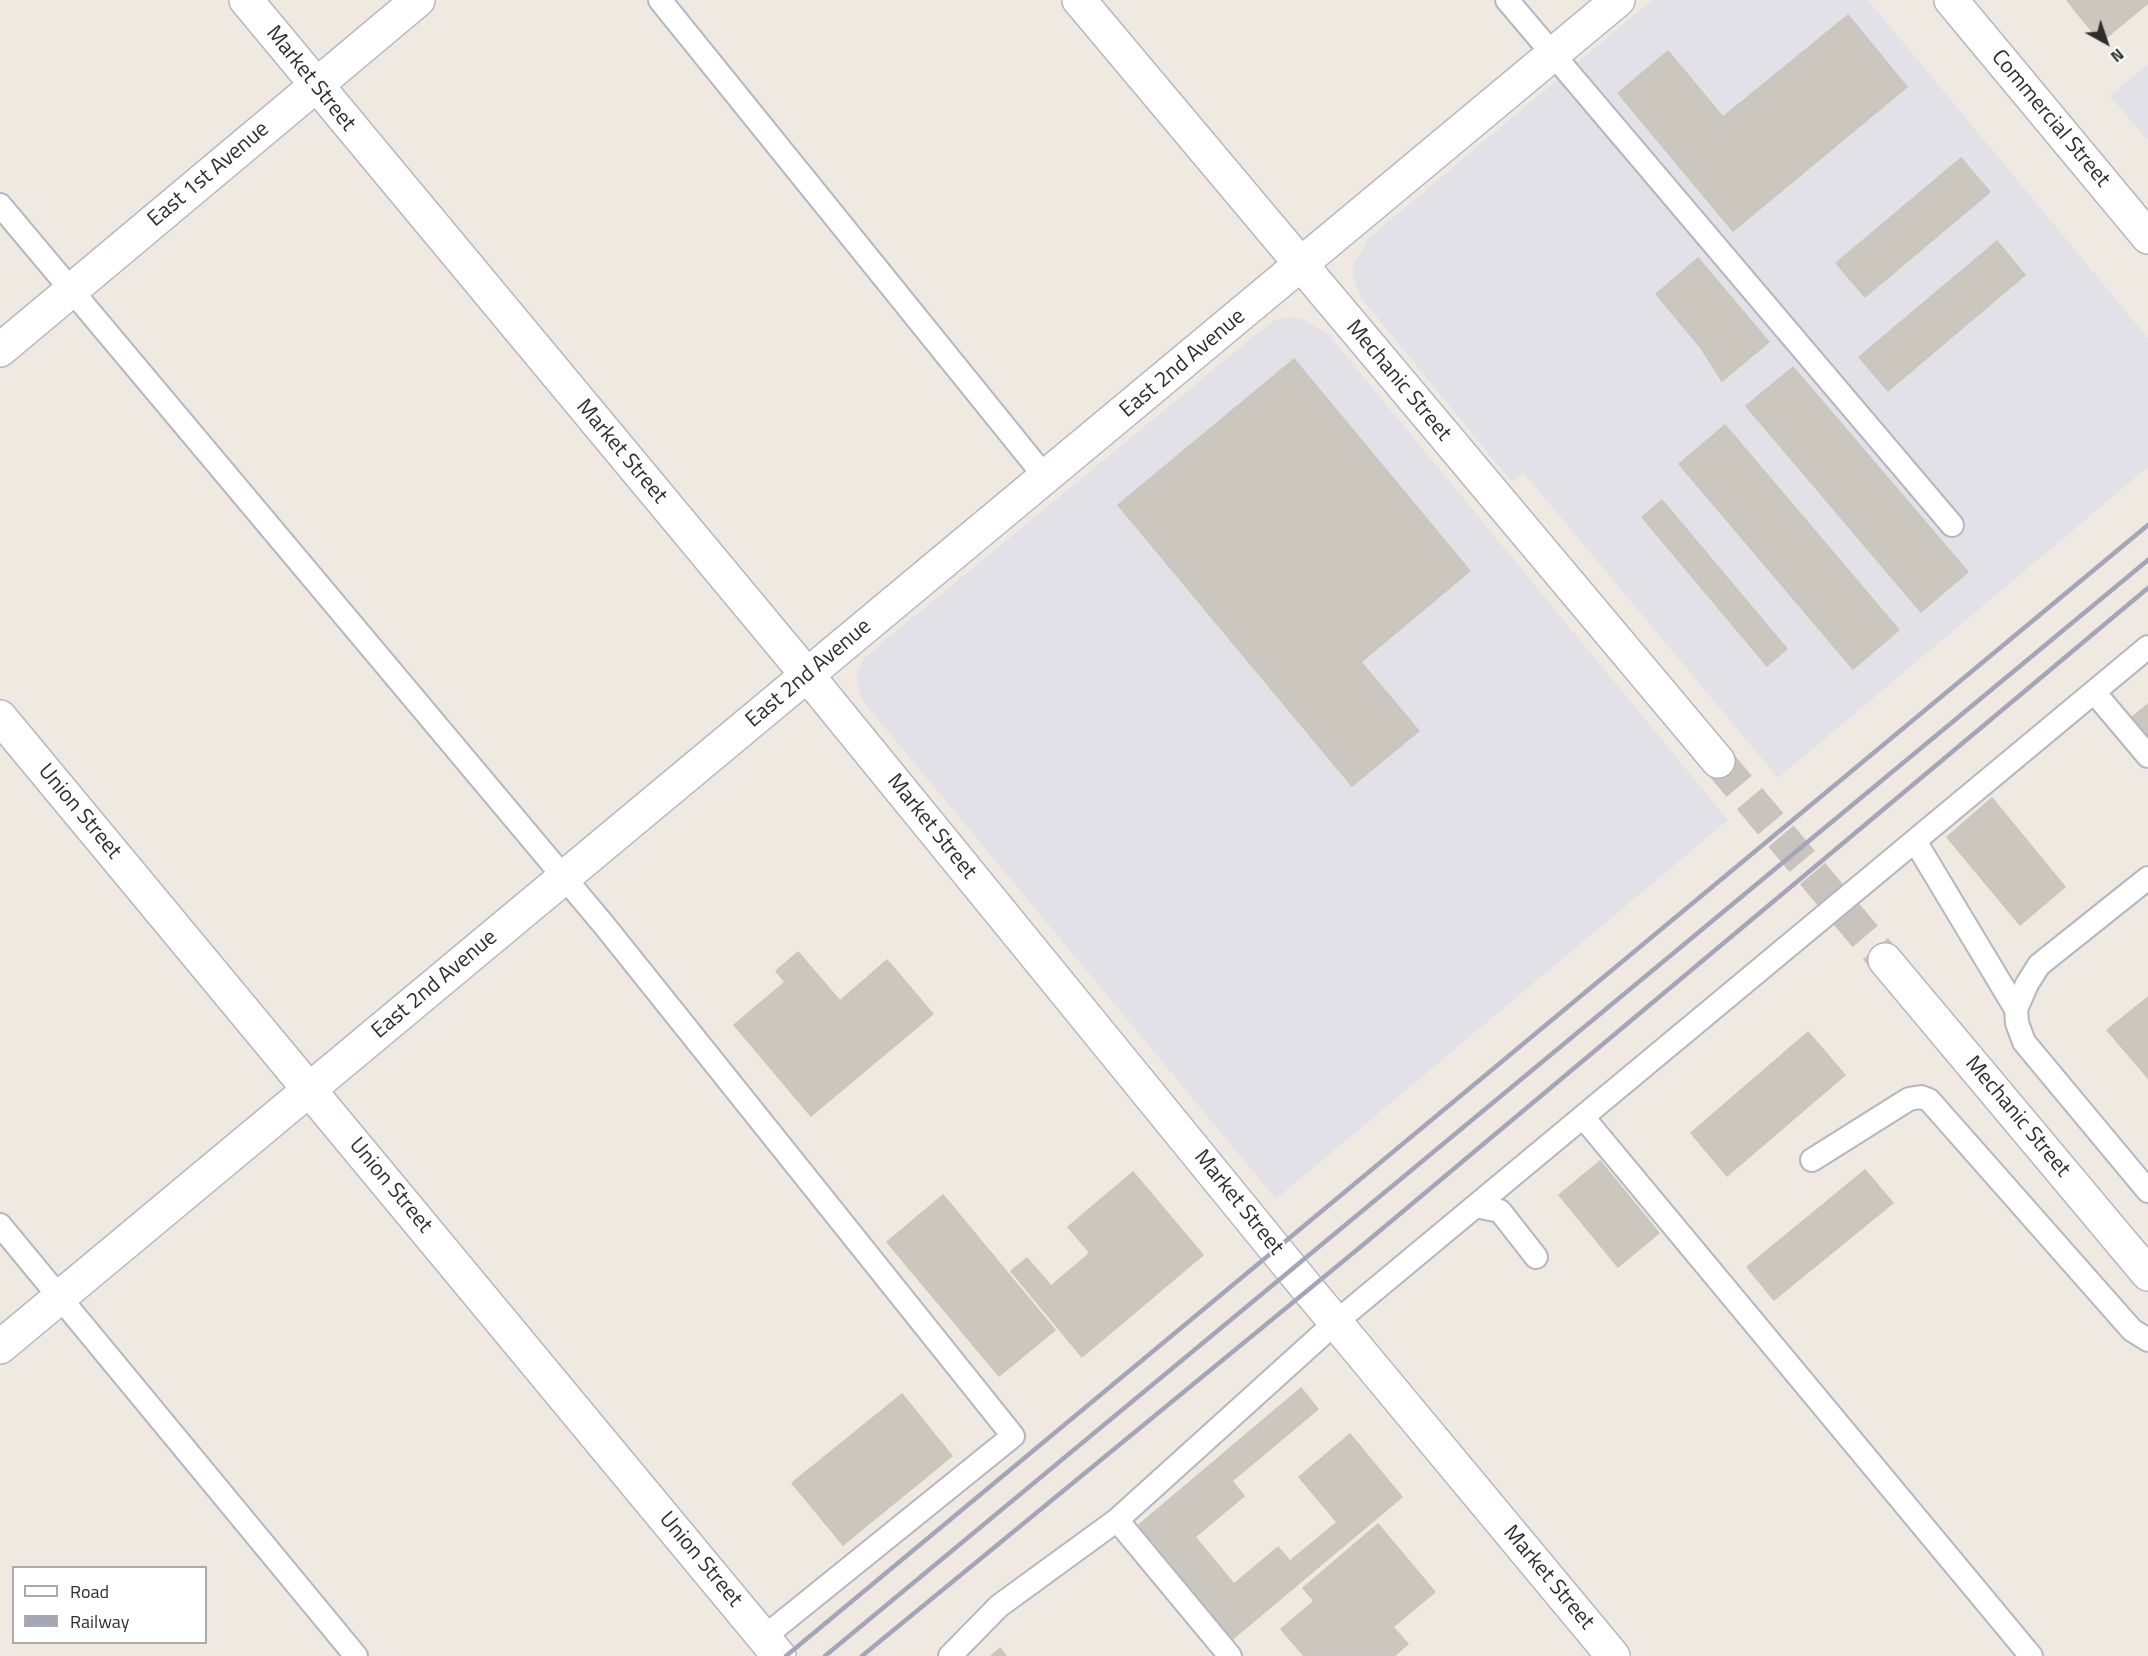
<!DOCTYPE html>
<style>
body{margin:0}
#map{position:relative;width:2148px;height:1656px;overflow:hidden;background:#efe9e1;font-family:"Titillium Web",sans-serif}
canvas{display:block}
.legend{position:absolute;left:12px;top:1566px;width:195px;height:78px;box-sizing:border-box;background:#fff;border:2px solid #ababab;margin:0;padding:8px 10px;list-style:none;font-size:18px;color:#2e2e2e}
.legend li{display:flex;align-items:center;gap:12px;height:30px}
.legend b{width:30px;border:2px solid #ababab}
.north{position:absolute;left:2076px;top:12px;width:60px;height:60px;-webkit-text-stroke:4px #fff;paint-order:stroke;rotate:140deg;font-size:16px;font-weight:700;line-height:24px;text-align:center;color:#2e2e2e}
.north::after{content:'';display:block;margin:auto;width:21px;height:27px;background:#2e2e2e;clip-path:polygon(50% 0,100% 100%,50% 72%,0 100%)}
</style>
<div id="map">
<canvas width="2148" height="1656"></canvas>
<ul class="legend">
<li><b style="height:8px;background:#fff"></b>Road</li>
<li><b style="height:8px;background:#a3a6b8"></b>Railway</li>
</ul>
<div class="north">N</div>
</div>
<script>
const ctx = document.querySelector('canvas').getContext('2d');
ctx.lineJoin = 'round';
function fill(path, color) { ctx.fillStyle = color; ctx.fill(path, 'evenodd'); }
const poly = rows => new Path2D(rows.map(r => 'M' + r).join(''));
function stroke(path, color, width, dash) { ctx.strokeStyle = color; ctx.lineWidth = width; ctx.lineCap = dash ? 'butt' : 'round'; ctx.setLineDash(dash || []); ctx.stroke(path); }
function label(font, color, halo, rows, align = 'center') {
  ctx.font = font + ' "Titillium Web",sans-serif'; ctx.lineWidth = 4.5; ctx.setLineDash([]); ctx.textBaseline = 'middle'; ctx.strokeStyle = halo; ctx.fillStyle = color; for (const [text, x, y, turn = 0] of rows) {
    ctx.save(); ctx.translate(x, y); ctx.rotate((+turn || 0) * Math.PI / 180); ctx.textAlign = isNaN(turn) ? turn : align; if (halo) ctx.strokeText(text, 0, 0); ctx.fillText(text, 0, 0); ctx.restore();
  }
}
fill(poly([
 [1652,0,1868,0,2148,338,2148,467,1778,778,1523,472,1512,482,1361,298,1352,274,1354,264,1368,239],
 [2148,64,2148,141,2110,96],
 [1289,317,1303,319,1329,335,1728,820,1276,1199,862,700,857,681,858,670,865,657,1259,332,1275,320]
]), '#e3e1e8');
const building = poly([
 [2067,0,2083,0,2073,8,2067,0],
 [2083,0,2148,0,2148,3,2101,42,2073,8,2083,0],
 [1848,15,1907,87,1733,231,1618,93,1668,51,1723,117,1848,15],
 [1961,158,1990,192,1865,297,1836,263,1961,158],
 [1997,241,2025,275,1888,391,1859,357,1997,241],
 [1698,258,1769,342,1722,381,1701,348,1656,294,1698,258],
 [1294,359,1470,571,1361,662,1419,731,1352,786,1118,505,1294,359],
 [1793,367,1968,572,1921,612,1746,406,1793,367],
 [1725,425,1899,630,1853,669,1679,464,1725,425],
 [1662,500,1787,649,1767,666,1642,517,1662,500],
 [2148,704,2148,738,2131,718,2148,704],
 [1992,798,2065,887,2020,925,1947,837,1992,798],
 [798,952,840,1001,887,960,933,1014,811,1116,734,1025,785,982,776,971,798,952],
 [2148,997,2148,1078,2107,1030,2148,997],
 [1808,1032,1845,1075,1727,1176,1691,1133,1808,1032],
 [1600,1161,1659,1233,1618,1267,1559,1195,1600,1161],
 [1865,1170,1893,1203,1774,1300,1747,1267,1865,1170],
 [1133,1172,1203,1255,1082,1357,1011,1271,1027,1258,1051,1286,1090,1253,1068,1227,1133,1172],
 [943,1195,1055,1330,999,1376,887,1242,943,1195],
 [1301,1388,1318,1409,1232,1481,1244,1496,1195,1537,1234,1584,1278,1547,1290,1561,1337,1522,1299,1477,1350,1434,1402,1497,1229,1642,1134,1529,1301,1388],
 [902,1394,952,1456,843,1545,792,1483,902,1394],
 [1378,1524,1435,1592,1393,1627,1408,1644,1394,1656,1304,1656,1281,1629,1314,1601,1303,1588,1378,1524],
 [1000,1648,1006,1656,991,1656,1000,1648]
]);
fill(building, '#cbc7bf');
stroke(building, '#cbc5ba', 1.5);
stroke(poly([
 [1718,761,1885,960]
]), '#c8c4bd', 33, [33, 16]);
const lane = poly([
 [660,0,1046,478],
 [1507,0,1952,525],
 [0,205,604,925,1013,1436,764,1637],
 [2094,692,2148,756],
 [1915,841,2016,1009],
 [2148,878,2039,965,2027,984,2016,1009,2017,1023,2024,1042,2148,1191],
 [1583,1117,2031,1656],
 [1812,1160,1909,1099,1921,1097,1929,1100,2132,1330,2148,1340],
 [1476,1206,1500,1211,1536,1257],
 [0,1225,356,1656],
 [1117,1520,1230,1656],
 [950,1656,999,1606,1117,1520,1336,1322,2148,647]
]);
const street = poly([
 [246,0,808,676,1307,1288,1613,1656],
 [0,350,418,0],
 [0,717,779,1656],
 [0,1347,1618,0]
]);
const secondary = poly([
 [1079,0,1718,761],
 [1951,0,2148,237],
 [1885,960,2148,1274]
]);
stroke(lane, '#b4b7c1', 26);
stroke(street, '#b4b7c1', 36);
stroke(secondary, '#b4b7c1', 36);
stroke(lane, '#fff', 22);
stroke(street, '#fff', 33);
stroke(secondary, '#fff', 33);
stroke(poly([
 [786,1656,2148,525],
 [825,1656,2148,560],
 [862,1656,1358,1249,2148,588]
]), '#a3a6b8', 4.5);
label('22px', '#2e2e2e', '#fff', [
 ["Market Street",310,79,51],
 ["Commercial Street",2050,119,50],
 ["East 1st Avenue",209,175,-40],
 ["East 2nd Avenue",1183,364,-40],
 ["Mechanic Street",1398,381,50],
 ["Market Street",621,452,50],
 ["East 2nd Avenue",809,674,-40],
 ["Union Street",79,812,50],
 ["Market Street",931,827,51],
 ["East 2nd Avenue",435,985,-40],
 ["Mechanic Street",2017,1117,50],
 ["Union Street",390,1186,50],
 ["Market Street",1238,1203,51],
 ["Union Street",700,1560,50],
 ["Market Street",1548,1578,50]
]);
</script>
